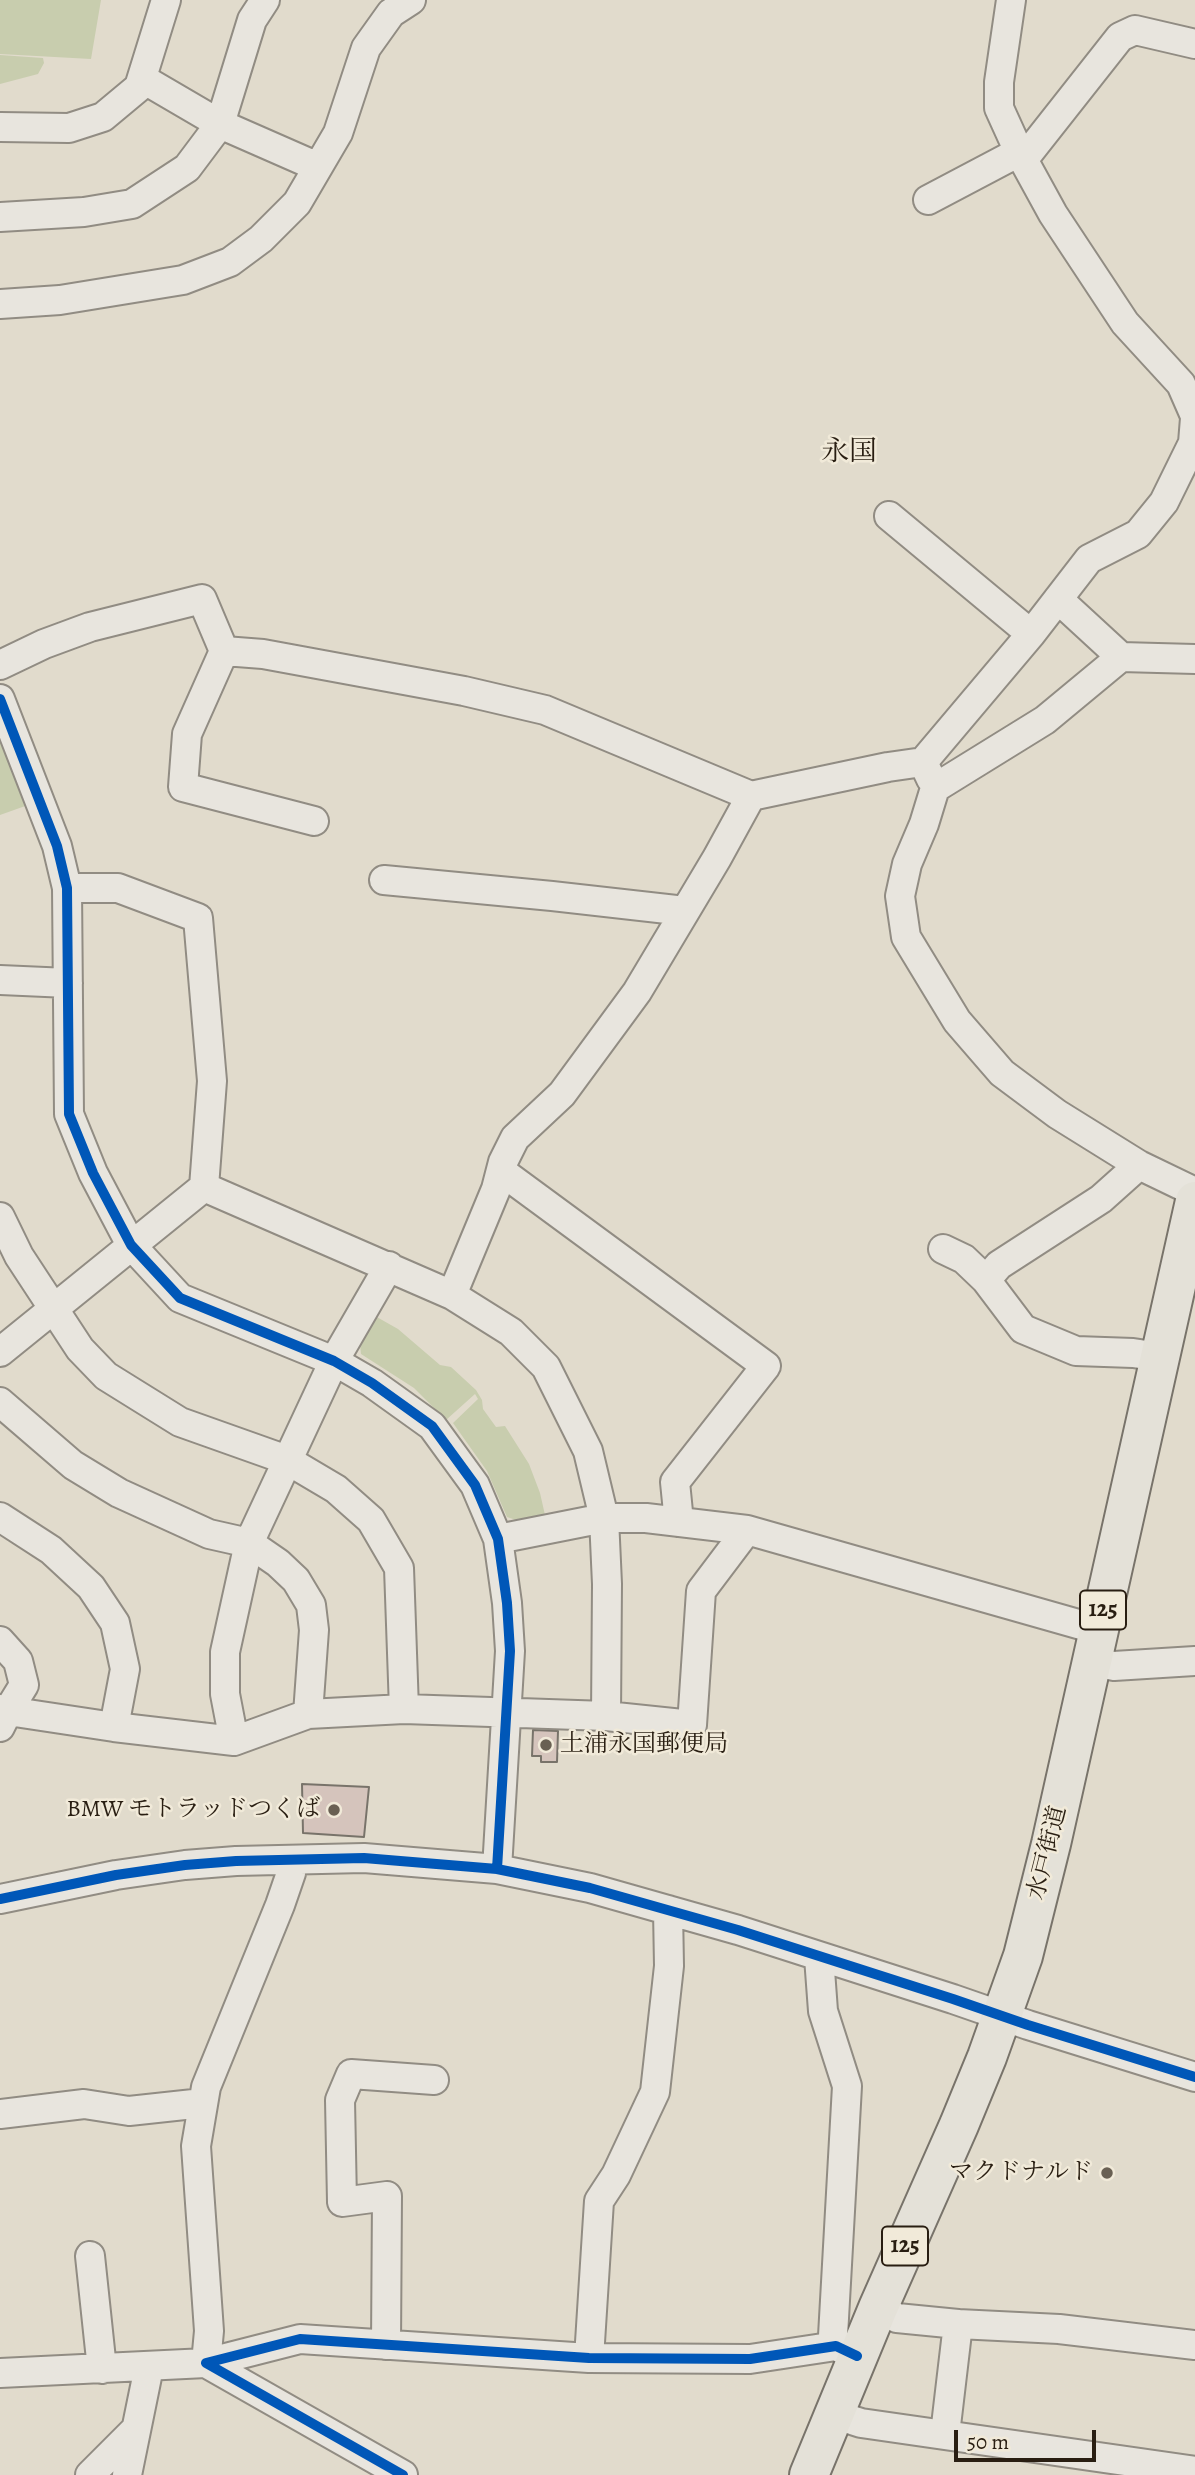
<!DOCTYPE html>
<meta charset="utf-8">
<style>
body{margin:0}
#map{position:relative;width:1195px;height:2475px;overflow:hidden;background:#e1dbcc;font-family:Alegreya,serif}
canvas{display:block}
.scale{position:absolute;left:954px;top:2430px;width:142px;height:32px;box-sizing:border-box;border:4px solid #291e12;border-top:0;padding-left:9px;font-size:21px;line-height:24px;white-space:nowrap;color:#291e12;-webkit-text-stroke:5px #f1ead9;paint-order:stroke}
</style>
<div id="map">
<canvas width="1195" height="2475"></canvas>
<div class="scale">50 m</div>
</div>
<script>
const ctx = document.querySelector('canvas').getContext('2d');
ctx.lineJoin = 'round';
function fill(path, color) { ctx.fillStyle = color; ctx.fill(path, 'evenodd'); }
const poly = rows => new Path2D(rows.map(r => 'M' + r).join(''));
function stroke(path, color, width, dash) { ctx.strokeStyle = color; ctx.lineWidth = width; ctx.lineCap = dash ? 'butt' : 'round'; ctx.setLineDash(dash || []); ctx.stroke(path); }
function label(font, color, halo, rows, align = 'center') {
  ctx.font = font + ' Alegreya,"Noto Serif JP",serif'; ctx.lineWidth = 5; ctx.setLineDash([]); ctx.textBaseline = 'middle'; ctx.strokeStyle = halo; ctx.fillStyle = color; for (const [text, x, y, turn = 0] of rows) {
    ctx.save(); ctx.translate(x, y); ctx.rotate((+turn || 0) * Math.PI / 180); ctx.textAlign = isNaN(turn) ? turn : align; if (halo) ctx.strokeText(text, 0, 0); ctx.fillText(text, 0, 0); ctx.restore();
  }
}
fill(poly([
 [0,0,101,0,91,59,0,54],
 [0,55,43,58,44,63,38,74,0,84],
 [0,738,28,805,0,815],
 [375,1316,398,1329,440,1365,451,1367,476,1390,482,1400,483,1409,496,1427,505,1426,529,1464,540,1493,545,1515,519,1521,507,1517,487,1471,453,1423,478,1399,475,1394,446,1420,414,1388,361,1354,360,1344]
]), '#c8cdae');
const building = poly([
 [533,1730,558,1731,557,1762,541,1762,541,1756,532,1756,533,1730],
 [302,1784,369,1787,364,1837,303,1833,302,1784]
]);
fill(building, '#d5c4bc');
stroke(building, '#78736a', 2);
const minor = poly([
 [1011,0,999,82,999,108,1019,152,1053,214,1125,323,1181,384,1195,416],
 [143,79,220,124,318,167],
 [0,127,69,128,103,117,139,87,166,0],
 [1023,160,1120,37,1135,30,1195,44],
 [928,200,1019,152],
 [0,217,84,212,132,204,187,168,220,124,252,20,265,0],
 [0,304,60,300,183,280,230,262,261,239,297,203,338,133,366,48,391,13,411,0],
 [889,516,1031,634],
 [1058,599,1121,657],
 [224,651,187,734,183,787,314,821],
 [1195,659,1121,657,1045,720,935,788,924,824,907,864,900,896,906,937,957,1021,1002,1073,1057,1114,1139,1165,1195,1192],
 [0,665,44,644,90,627,202,599,224,651,263,654,464,691,545,710,751,796],
 [0,699,57,846,67,888,69,1114,93,1173,131,1245,180,1298,334,1361,372,1383,432,1426,475,1485,498,1539,507,1603,510,1651,497,1869],
 [931,779,923,762,1031,634,1089,559,1138,534,1164,502,1193,443,1195,418],
 [384,880,552,896,685,911],
 [0,980,68,983],
 [501,1171,766,1366,675,1482,679,1522],
 [204,1187,452,1295,511,1332,546,1367,588,1451,604,1518,607,1584,606,1716],
 [0,1217,19,1256,80,1349,106,1376,180,1422,287,1460,336,1489,371,1520,399,1568,404,1709],
 [943,1249,964,1259,986,1280,1023,1329,1076,1351,1133,1353,1160,1357],
 [986,1280,999,1265,1101,1199,1139,1165],
 [452,1295,496,1189,503,1162,515,1138,562,1094,637,992,717,858,751,796,888,767,923,762],
 [0,1352,204,1187,212,1081,198,918,118,888,67,888],
 [0,1402,73,1465,119,1493,209,1534,249,1543,278,1563,296,1580,311,1605,314,1630,308,1714],
 [0,1517,51,1550,91,1587,115,1623,125,1669,114,1727],
 [498,1539,604,1518,646,1518,747,1530,1099,1630],
 [0,1641,18,1661,24,1685,8,1711,0,1709],
 [1092,1662,1114,1666,1195,1661],
 [0,1727,8,1711,114,1727,234,1741,308,1714,404,1709,606,1716,692,1725,701,1591,747,1530],
 [234,1741,225,1694,225,1652,249,1543,334,1361,389,1266],
 [0,1899,116,1875,185,1865,236,1861,364,1858,497,1869,590,1888,738,1930,953,1999,1028,2025,1195,2077],
 [819,1957,823,2011,847,2086,833,2336,836,2346],
 [0,2114,84,2104,129,2111,203,2103],
 [90,2256,102,2369],
 [878,2308,897,2318,958,2324,1059,2329,1195,2345],
 [386,2345,387,2196,342,2202,340,2100,351,2074,434,2080],
 [589,2358,599,2201,616,2175,655,2092,669,1966,668,1910],
 [0,2373,206,2363,209,2331,196,2146,206,2087,280,1905,291,1873,293,1861],
 [833,2414,861,2423,1195,2471],
 [945,2434,958,2324],
 [90,2475,136,2429],
 [127,2475,149,2367],
 [403,2475,206,2363,300,2339,589,2358,750,2359,836,2346,857,2356]
]);
const highway = poly([
 [809,2475,878,2308,959,2125,987,2057,1023,1956,1051,1844,1195,1201]
]);
stroke(minor, '#918c83', 32);
stroke(highway, '#78736a', 42);
stroke(minor, '#e8e5de', 28);
stroke(highway, '#e4e1d8', 38);
stroke(poly([
 [0,699,57,846,67,888,69,1114,93,1173,131,1245,180,1298,334,1361,372,1383,432,1426,475,1485,498,1539,507,1603,510,1651,497,1869],
 [0,1899,116,1875,185,1865,236,1861,364,1858,497,1869,590,1888,738,1930,953,1999,1028,2025,1195,2077],
 [403,2475,206,2363,300,2339,589,2358,750,2359,836,2346,857,2356]
]), '#0057b8', 10);
for (const [x, y, r, color] of [
 [546,1745,7,"#696053"],
 [334,1810,7,"#696053"],
 [1107,2173,7,"#696053"]
]) { const dot = new Path2D(); dot.arc(x, y, r, 0, 2 * Math.PI); ctx.fillStyle = color; ctx.fill(dot); stroke(dot, '#f1ead9', 2.5); }
for (const [x, y, w] of [
 [1103,1610,46],
 [905,2246,46]
]) { const box = new Path2D(); box.roundRect(x - w / 2, y - 19.5, w, 39, 5); ctx.fillStyle = '#f1ead9'; ctx.fill(box); stroke(box, '#291e12', 2); }
label('bold 23px', '#291e12', null, [
 ["125",1103,1610],
 ["125",905,2246]
]);
label('24px', '#291e12', '#f1ead9', [
 ["土浦永国郵便局",560,1745,"left"],
 ["BMW モトラッドつくば",320,1810],
 ["マクドナルド",1093,2173]
], 'right');
label('24px', '#291e12', '#f1ead9', [
 ["水戸街道",1048,1853,-76]
]);
label('28px', '#291e12', '#f1ead9', [
 ["永国",849,453]
]);
</script>
